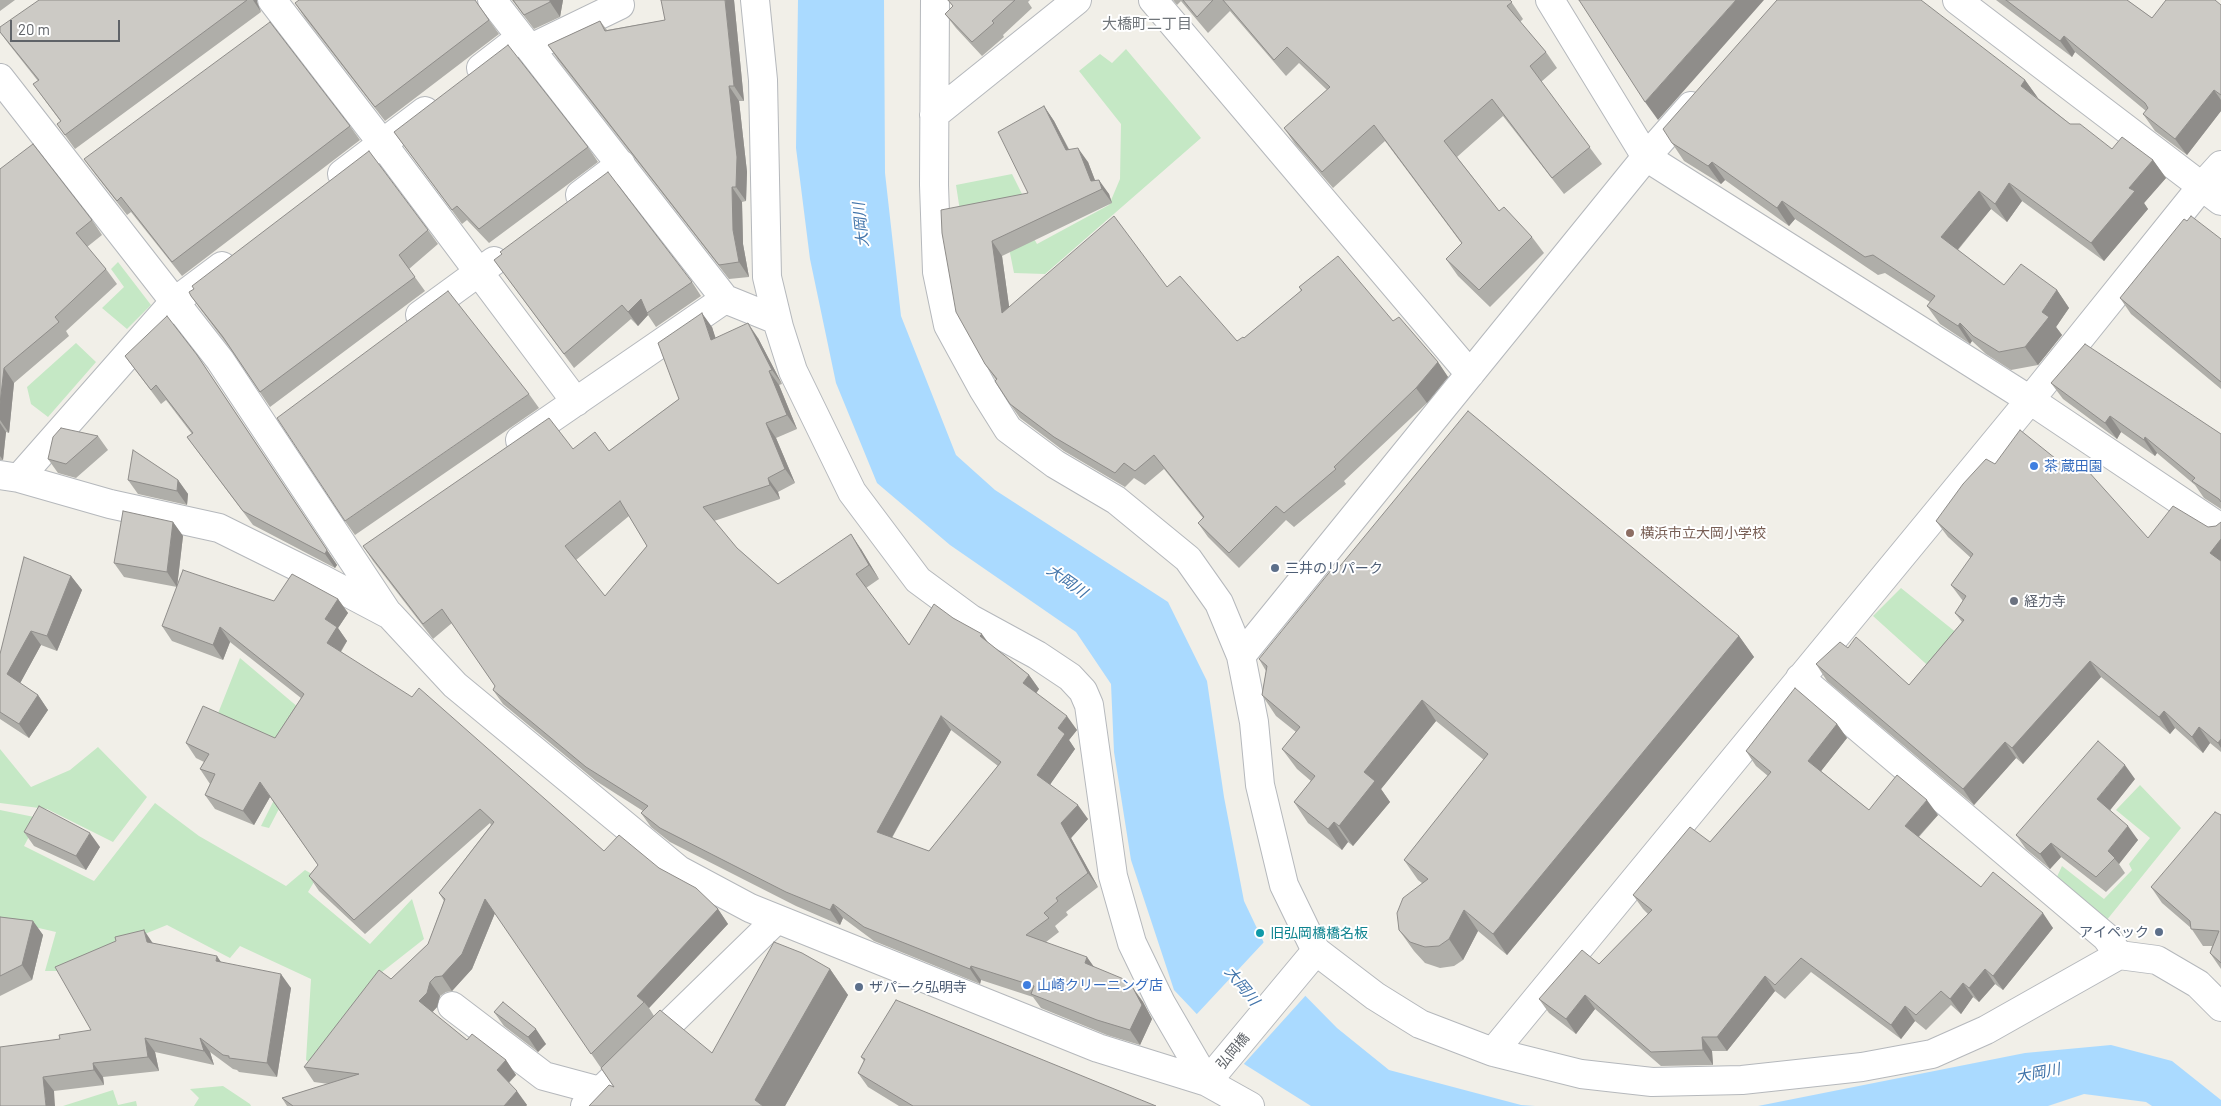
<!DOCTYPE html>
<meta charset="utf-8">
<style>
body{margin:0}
#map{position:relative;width:2221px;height:1106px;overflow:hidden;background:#f1efe8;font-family:Barlow,sans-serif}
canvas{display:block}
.scale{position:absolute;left:10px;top:20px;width:110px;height:22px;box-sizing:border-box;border:2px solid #5f6368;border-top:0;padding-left:6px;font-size:15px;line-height:18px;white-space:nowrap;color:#5f6368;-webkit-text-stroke:4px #fff;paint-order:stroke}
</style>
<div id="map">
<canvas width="2221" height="1106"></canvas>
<div class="scale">20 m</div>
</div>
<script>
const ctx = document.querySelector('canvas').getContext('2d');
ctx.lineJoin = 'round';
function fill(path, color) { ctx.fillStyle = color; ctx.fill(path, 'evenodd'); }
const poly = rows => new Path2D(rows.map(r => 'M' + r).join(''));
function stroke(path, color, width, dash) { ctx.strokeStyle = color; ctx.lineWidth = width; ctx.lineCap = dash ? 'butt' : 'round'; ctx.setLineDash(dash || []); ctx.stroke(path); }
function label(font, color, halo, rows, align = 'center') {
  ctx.font = font + ' Barlow,"Noto Sans JP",sans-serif'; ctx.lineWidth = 4; ctx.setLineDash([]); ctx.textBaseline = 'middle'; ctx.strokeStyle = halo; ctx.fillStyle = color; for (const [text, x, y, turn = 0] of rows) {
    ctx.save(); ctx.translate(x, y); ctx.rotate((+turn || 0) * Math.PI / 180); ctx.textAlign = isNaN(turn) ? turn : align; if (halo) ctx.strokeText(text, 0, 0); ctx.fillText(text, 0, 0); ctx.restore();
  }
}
fill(poly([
 [1126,49,1201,138,1045,274,1014,273,1001,208,960,211,956,185,1012,174,1026,202,1016,207,1037,244,1109,205,1120,179,1121,124,1079,71,1100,54,1112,63],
 [118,262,151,305,127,329,102,308,124,287,111,269],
 [76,343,96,362,48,417,31,404,27,387],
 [1901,588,1963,638,1935,672,1873,616],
 [240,658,299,708,307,755,269,828,261,826,279,790,217,716],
 [98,747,147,797,113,842,47,809,0,803,0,749,31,787,70,770],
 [2140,785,2181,828,2106,921,2055,881,2062,866,2104,899,2132,870,2129,864,2150,838,2116,810],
 [155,803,199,836,286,886,305,870,317,877,308,892,370,944,412,899,424,939,382,972,329,1051,366,1101,306,1060,311,979,240,946,230,958,167,925,115,946,63,971,45,971,56,932,0,919,0,810,39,818,24,846,94,881],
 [223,1086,250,1104,251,1106,194,1106,199,1098,190,1089],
 [113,1090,118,1105,136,1101,137,1106,63,1106]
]), '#c5e8c5');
fill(poly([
 [798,0,884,0,885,173,901,316,956,455,995,490,1168,602,1207,681,1224,797,1244,901,1274,964,1337,1028,1389,1070,1521,1105,1535,1106,1311,1106,1244,1064,1174,990,1131,860,1114,752,1111,684,1076,632,950,545,877,483,836,383,810,259,796,148],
 [2111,1045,2172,1061,2221,1100,2221,1106,2152,1106,2146,1102,2084,1094,2048,1106,1758,1106,2025,1053]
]), '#aadaff');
fill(poly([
 [1264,942,1276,962,1307,994,1242,1066,1195,1016]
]), '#f1efe8');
const minor = poly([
 [272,0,382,143,576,402],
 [492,0,725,299,777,320],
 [755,0,763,80,767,277,779,327,793,371,852,492,918,580,971,619,1037,655,1070,677,1083,691,1089,705,1113,876,1132,943,1161,1003,1207,1082,1250,1106],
 [935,0,934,185,937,272,948,325,983,389,1008,429,1055,464,1116,500,1188,559,1219,603,1241,656,1254,722,1260,785,1284,885,1316,951,1375,996,1420,1024,1493,1052,1581,1074,1652,1082,1742,1080,1862,1067,1932,1054,1986,1030,2119,955,2157,960,2198,984,2221,1007],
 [1153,0,1470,374],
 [1550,0,1646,157,2030,400,2221,528],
 [1957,0,2221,201],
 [531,48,620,5],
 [481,68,521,37],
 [0,78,220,360,387,612],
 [934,115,1077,0],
 [342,174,425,111],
 [580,195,621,164],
 [420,315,494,261],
 [520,440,725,299],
 [0,475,19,478,110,504,219,528,320,578,390,615,455,685,679,870,750,908,1098,1048,1207,1082,1316,951],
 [19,478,174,302,222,266],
 [1241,656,1646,157,1691,106],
 [1800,678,2106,937,2119,955],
 [452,1006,544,1076,600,1091],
 [1493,1052,2030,400,2202,186,2221,165],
 [585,1106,777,919]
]);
stroke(minor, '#b5b8bc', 30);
stroke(minor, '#fff', 28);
fill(poly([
 [0,0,15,0,0,11],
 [39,0,257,0,257,2,261,12,75,149,57,124,61,122,33,84,38,81,8,43,0,32],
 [512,0,563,0,560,17,534,29],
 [734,0,744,101,739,101,747,172,746,201,742,202,743,244,749,277,729,279,558,60,548,45,600,21,607,30,665,20],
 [948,0,1030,0,1028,2,1032,8,1003,35,1004,37,982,56,956,28,945,14,953,6],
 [1173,0,1510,0,1523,19,1520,22,1546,52,1557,68,1541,82,1602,164,1564,194,1503,116,1457,157,1499,211,1532,237,1544,253,1490,307,1458,276,1446,259,1462,244,1385,141,1333,188,1295,144,1284,128,1327,90,1299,63,1286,76,1230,11,1208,33,1181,1,1177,5],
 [1996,0,2127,0,2152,18,2221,5,2221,111,2187,155,2155,131,2143,114,2146,111,2075,52,2072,57],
 [295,3,477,3,499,34,385,121,305,18],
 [2025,80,2038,98,2070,124,2112,149,2153,160,2166,178,2144,203,2148,209,2104,261,2022,201,2007,222,1991,209,1958,250,2004,285,2057,290,2069,308,2056,327,2062,335,2038,365,2011,370,1986,354,1972,341,1970,344,1940,324,1927,306,1930,302,1885,273,1878,275,1795,219,1789,226,1725,180,1721,184,1684,161,1672,143],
 [1044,106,1054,121,1069,149,1088,162,1095,180,1109,194,1112,203,1002,256,1009,307,1167,287,1237,341,1244,338,1301,291,1299,287,1393,321,1438,362,1448,377,1427,403,1344,481,1346,484,1294,527,1286,520,1239,568,1208,537,1198,523,1203,518,1164,469,1145,485,1134,478,1125,487,1064,451,1020,418,1010,404,996,380,985,364,942,233,1028,193],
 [350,126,360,140,182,276,131,212,127,215,95,174,84,159],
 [394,132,588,147,598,162,489,243,467,220,462,224],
 [0,169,92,220,102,235,87,247,106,269,117,284,66,331,69,336,14,383,9,433,6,432,3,460,0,460],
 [428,230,438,244,409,269,425,291,270,407,229,347,201,310,191,296],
 [2221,239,2221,389,2131,314,2120,298],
 [494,260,692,282,701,296,656,327,648,315,638,326,631,319,574,368],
 [712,327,715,338,758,338,782,384,779,385,797,429,776,438,795,483,778,492,780,499,714,521,737,548,778,584,861,549,879,579,866,588,909,645,953,618,987,642,1029,675,1039,689,1036,693,1077,730,1069,740,1075,749,1050,784,1088,819,1071,838,1098,887,1066,912,1068,915,1055,926,1059,932,1046,942,1133,988,1143,1002,1152,1019,1140,1045,1107,1035,1041,1008,1033,997,981,980,980,984,874,941,843,918,840,925,796,906,670,842,651,827,641,813,643,811,596,781,503,704,493,690,495,686,452,623,433,639,373,561,363,546,573,449,609,451,679,399],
 [629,516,647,546,605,596,576,560],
 [951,730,998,766,929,851,892,838],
 [197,355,337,565,335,568,253,525,187,437,192,434,166,400,161,404,125,356],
 [2051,383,2221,434,2221,509,2204,498,2195,485,2157,453,2155,456,2121,432,2117,439,2063,399],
 [529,394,539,408,355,535,345,521],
 [98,436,108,450,76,478,58,473,48,459],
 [1995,464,2148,538,2216,526,2221,522,2221,752,2210,743,2203,753,2175,728,2170,734,2101,677,2023,764,2016,758,1974,805,1827,681,1816,664,1848,648,1909,685,1962,622,1955,613,1963,601,1951,585,1971,558,1948,537,1936,521],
 [128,480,178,480,188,494,187,505,138,494],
 [173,522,183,536,177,587,124,577,114,563],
 [1336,571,1739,636,1754,657,1507,955,1478,931,1463,960,1454,966,1440,968,1425,963,1414,951,1399,930,1422,883,1418,880,1404,860,1484,760,1436,721,1381,789,1390,802,1353,846,1348,842,1342,850,1308,823,1294,802,1311,781,1297,769,1282,749,1296,732,1276,716,1262,695,1266,671,1259,659],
 [71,576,82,590,57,651,41,645,20,683,38,695,48,710,29,738,0,719,0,654],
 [338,599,348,613,338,628,347,641,341,652,604,851,659,868,718,909,728,924,649,1008,654,1016,712,1053,830,969,848,995,785,1106,614,1087,495,913,472,969,452,991,446,992,440,996,437,1007,432,1012,467,1040,506,1060,516,1075,509,1083,527,1105,526,1106,287,1106,282,1098,329,1084,314,1082,304,1067,391,979,428,944,444,901,439,893,491,825,490,823,365,934,319,891,309,876,318,865,270,797,254,825,215,809,205,795,210,784,200,769,204,762,196,758,186,743,275,738,301,698,230,642,223,660,172,641,162,626,274,601],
 [1837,724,1847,738,1821,771,1869,810,1938,815,1919,837,1981,887,2053,928,2003,990,1995,984,1979,1002,1973,997,1961,1014,1951,1005,1926,1030,1915,1021,1901,1039,1811,972,1785,999,1775,991,1727,1051,1712,1051,1713,1065,1661,1066,1595,1009,1576,1034,1549,1013,1539,999,1599,964,1648,914,1643,909,1633,895,1710,842,1768,776,1756,766,1746,751],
 [2135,779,2110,810,2138,840,2119,864,2125,873,2106,892,2061,857,2050,869,2026,849,2016,835],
 [2221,815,2221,969,2210,953,2212,946,2203,946,2191,928,2162,903,2151,887],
 [24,832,100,847,86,870,34,846],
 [0,917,33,921,43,935,32,980,0,996],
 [116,941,153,943,221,962,291,988,277,1077,239,1072,237,1070,233,1069,210,1052,214,1065,155,1052,159,1071,103,1077,104,1085,54,1091,0,1106,60,1039,91,1030],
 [494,1012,546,1044,538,1052,504,1026],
 [861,1057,1156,1106,899,1106,868,1087,858,1073,864,1061]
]), '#afaea9');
fill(poly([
 [253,0,257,0,257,2,261,12],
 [550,0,563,0,560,17,550,2],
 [725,0,734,0,744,101,734,86],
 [1736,0,1764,0,1658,120,1645,102],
 [2064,36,2075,52,2072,57,2060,41],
 [2025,80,2038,98,2021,86],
 [729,86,739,101,747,172,746,201,736,187],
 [2214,90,2221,100,2221,111,2187,155,2175,139],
 [1044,106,1054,121,1076,164,1066,150],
 [1078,148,1088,162,1099,191,1091,181],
 [2153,160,2166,178,2144,203,2148,209,2104,261,2091,243,2129,188],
 [1712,162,1725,180,1721,184,1708,166],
 [1099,180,1109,194,1112,203,1102,189],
 [2009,183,2022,201,2007,222,1995,204],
 [732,187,742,202,743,244,749,277,739,262,733,230],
 [1979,191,1991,209,1953,255,1941,237],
 [1782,201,1795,219,1789,226,1777,208],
 [992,241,1002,256,1012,327,1002,313],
 [2057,290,2069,308,2056,327,2062,335,2038,365,2025,347,2042,312],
 [641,299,648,315,638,326,628,312],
 [702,313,712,327,721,354,711,340],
 [748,323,758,338,782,384,772,370],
 [1960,323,1972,341,1970,344,1958,326],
 [197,355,337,565,335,568,325,554],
 [1438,362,1448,377,1427,403,1416,388],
 [4,368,14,383,9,433,0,420,0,404],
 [769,371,779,385,797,429,787,415],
 [2110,416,2121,432,2117,439,2105,423],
 [0,423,6,432,3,460,0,456],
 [766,423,776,438,795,483,785,469],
 [2145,437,2157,453,2155,456,2144,440],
 [768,478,778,492,780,499,770,485],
 [178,480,188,494,187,505,177,491],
 [173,522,183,536,177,587,167,572],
 [851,534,861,549,879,579,869,565],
 [2221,539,2221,568,2210,553],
 [71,576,82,590,57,651,47,636],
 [338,599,348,613,338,628,347,641,337,657,327,643,325,619],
 [220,627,230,642,223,660,213,645],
 [31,631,41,645,17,689,7,674],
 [982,634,992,648,980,636],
 [1739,636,1754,657,1507,955,1493,934],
 [2090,661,2101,677,2023,764,2012,748],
 [1029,675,1039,689,1033,698,1023,683],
 [38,695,48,710,29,738,19,724],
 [1422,700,1436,721,1381,789,1390,802,1353,846,1339,826,1364,772],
 [2164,711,2175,728,2170,734,2159,717],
 [941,716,951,730,887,846,877,832],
 [1067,716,1077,730,1069,740,1075,749,1047,789,1037,775,1058,728],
 [1837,724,1847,738,1818,775,1808,761],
 [2199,727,2210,743,2203,753,2192,737],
 [2221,739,2221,748,2218,743],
 [2005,742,2016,758,1974,805,1963,789],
 [2125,765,2135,779,2107,814,2097,799],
 [260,782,270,797,254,825,243,811],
 [1927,800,1938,815,1915,840,1905,826],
 [1078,805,1088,819,1071,838,1098,887,1088,873,1061,823],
 [1334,822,1348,842,1342,850,1328,829],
 [2128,826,2138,840,2119,864,2108,851],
 [90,833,100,847,86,870,76,856],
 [2051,843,2061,857,2050,869,2040,854],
 [485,899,495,913,472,969,452,991,442,976],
 [833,904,843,918,840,925,830,910],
 [718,909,728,924,649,1008,644,1002,637,996],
 [1464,910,1478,931,1463,960,1449,939],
 [2043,913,2053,928,2003,990,1993,976],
 [33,921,43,935,32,980,22,965],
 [144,930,154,945,147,942],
 [217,956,227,971,216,961],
 [1087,957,1097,971,1085,963],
 [971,966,981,980,980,984,970,969],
 [830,969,848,995,785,1106,760,1106,755,1100],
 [1985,969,1995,984,1979,1002,1969,988],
 [281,974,291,988,277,1077,267,1063],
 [1765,976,1775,991,1727,1051,1717,1037],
 [430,982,440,996,437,1007,429,1016,419,1001],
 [1963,983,1973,997,1961,1014,1950,999],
 [1133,988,1143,1002,1152,1019,1140,1045,1130,1030],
 [1585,995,1595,1009,1576,1034,1566,1019],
 [1905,1006,1915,1021,1901,1039,1891,1025],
 [536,1029,546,1044,538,1052,528,1037],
 [1702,1037,1712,1051,1713,1065,1703,1050],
 [145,1038,155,1052,159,1071,148,1057],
 [200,1038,210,1052,214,1065,204,1051],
 [506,1060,516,1075,507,1084,497,1070],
 [93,1063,103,1077,104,1085,94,1070],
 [43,1077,54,1091,55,1106,46,1106],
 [517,1091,527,1105,526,1106,504,1106]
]), '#8f8d8a');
const building = poly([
 [39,0,247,0,65,135,57,124,61,121,33,84,39,80,0,32,0,27,39,0],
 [299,0,475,0,489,20,375,107,295,3,299,0],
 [513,0,550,0,550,2,524,15,513,0],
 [661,0,725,0,734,86,729,86,737,157,736,187,732,187,733,230,739,262,719,265,548,45,600,21,605,31,665,20,661,0],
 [948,0,1015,0,992,21,994,23,972,42,945,14,953,6,948,0],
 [1183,0,1213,0,1197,17,1183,0],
 [1223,0,1510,0,1512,2,1507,6,1546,52,1530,66,1590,147,1552,178,1492,99,1444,141,1499,211,1504,207,1532,237,1479,290,1446,259,1462,243,1374,125,1322,172,1284,128,1330,87,1287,47,1274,60,1223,0],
 [1579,0,1736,0,1645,102,1579,0],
 [1777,0,1921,0,2025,80,2021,86,2070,124,2080,124,2112,149,2122,137,2153,160,2129,188,2135,191,2091,243,2009,183,1995,204,1979,191,1941,237,2004,285,2021,264,2057,290,2042,312,2049,317,2025,347,1999,352,1973,336,1960,323,1958,326,1927,306,1935,296,1873,255,1865,257,1782,201,1777,208,1712,162,1708,166,1672,143,1663,129,1777,0],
 [2006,0,2127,0,2152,18,2166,0,2215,0,2221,5,2221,95,2214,90,2175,139,2143,114,2148,108,2145,103,2064,36,2060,41,2006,0],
 [270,22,350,126,172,262,121,197,117,201,84,159,270,22],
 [508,45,588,147,479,229,457,206,452,210,394,132,508,45],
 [1044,106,1066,150,1078,148,1091,181,1099,180,1102,189,992,241,1002,313,1114,216,1167,287,1180,276,1237,341,1243,337,1244,338,1302,290,1299,287,1338,256,1393,321,1399,317,1438,362,1416,388,1334,467,1336,469,1284,513,1276,506,1229,553,1198,523,1204,517,1154,455,1135,471,1124,463,1115,473,1054,437,1010,404,995,381,997,379,985,364,956,312,942,233,941,210,1028,193,998,132,1044,106],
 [33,144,92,220,76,233,106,269,55,317,59,322,4,368,0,404,0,169,33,144],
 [369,151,428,230,399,255,415,277,260,392,223,337,191,296,189,292,194,289,192,286,369,151],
 [608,172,692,282,647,313,641,299,628,312,622,305,564,354,494,260,502,254,500,252,608,172],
 [2191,216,2221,239,2221,382,2120,298,2184,219,2187,221,2191,216],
 [448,291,529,394,345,521,277,418,448,291],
 [702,313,711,340,748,323,772,370,769,371,787,415,766,423,785,469,768,478,770,485,703,507,737,548,778,584,851,534,869,565,856,574,909,645,934,604,953,618,982,634,980,636,1029,675,1023,683,1067,716,1058,728,1065,734,1037,775,1078,805,1061,823,1088,873,1056,898,1058,901,1044,913,1049,918,1026,935,1087,957,1085,963,1126,980,1133,988,1142,1005,1130,1030,1097,1020,1031,994,1034,986,971,966,970,969,864,927,833,904,830,910,786,892,660,828,641,813,648,806,586,767,493,690,495,686,442,609,423,624,363,546,549,418,573,449,595,432,609,451,679,399,658,343,702,313],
 [620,501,647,546,605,596,565,546,620,501],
 [941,716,1001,762,929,851,877,832,941,716],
 [167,316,197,355,327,550,325,554,243,511,187,437,193,433,156,385,151,390,125,356,167,316],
 [2085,344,2221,434,2221,502,2219,499,2192,481,2195,478,2145,437,2144,440,2110,416,2105,423,2051,383,2085,344],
 [1468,411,1739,636,1493,934,1464,910,1449,939,1439,946,1425,947,1410,942,1399,930,1397,913,1403,898,1428,879,1404,860,1488,754,1422,700,1364,772,1375,781,1339,826,1334,822,1328,829,1294,802,1315,776,1282,749,1300,727,1262,695,1267,666,1259,659,1332,569,1336,571,1468,411],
 [61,428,98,436,66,464,48,459,53,437,61,428],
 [2020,430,2071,471,2079,461,2148,538,2173,506,2208,527,2216,526,2221,522,2221,539,2210,553,2221,561,2221,739,2218,743,2199,727,2192,737,2164,711,2159,717,2090,661,2012,748,2005,742,1963,789,1816,664,1840,642,1848,648,1856,637,1909,685,1964,620,1955,613,1966,596,1951,585,1973,554,1936,521,1963,484,1986,459,1995,464,2020,430],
 [133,450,178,480,177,491,128,480,133,450],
 [123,511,173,522,167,572,114,563,123,511],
 [24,557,71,576,47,636,31,631,7,674,38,695,19,724,0,712,0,654,24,557],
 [183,570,274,601,292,574,338,599,325,619,337,627,327,643,412,697,419,688,604,851,619,835,659,868,696,888,718,909,637,996,644,1002,591,1054,485,899,462,954,442,976,435,977,430,982,427,993,419,1001,467,1040,472,1034,506,1060,497,1070,517,1091,504,1106,293,1106,282,1098,359,1074,304,1067,379,970,391,979,428,944,445,899,439,893,494,822,480,809,354,920,309,876,318,865,260,782,243,811,205,795,215,774,200,769,209,754,186,743,203,706,275,738,304,694,220,627,213,645,162,626,183,570],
 [1795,688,1837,724,1808,761,1869,810,1897,775,1927,800,1905,826,1981,887,1993,872,2043,913,1993,976,1985,969,1969,988,1963,983,1950,999,1941,991,1916,1015,1905,1006,1891,1025,1801,958,1775,985,1765,976,1717,1037,1702,1037,1703,1050,1651,1052,1585,995,1566,1019,1539,999,1582,950,1599,964,1652,910,1633,895,1690,827,1710,842,1771,772,1746,751,1795,688],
 [2098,741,2125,765,2097,799,2128,826,2108,851,2115,858,2096,877,2051,843,2040,854,2016,835,2098,741],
 [39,806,90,833,76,856,24,832,39,806],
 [2215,812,2221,815,2221,963,2210,953,2219,931,2191,929,2190,921,2151,887,2215,812],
 [0,917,33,921,22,965,0,976,0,917],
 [144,930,147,942,217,956,216,961,281,974,267,1063,229,1058,229,1056,223,1055,200,1038,204,1051,145,1038,148,1057,93,1063,94,1070,43,1077,46,1106,0,1106,0,1047,60,1039,59,1035,91,1030,55,967,116,941,115,937,144,930],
 [774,942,802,953,830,969,755,1100,763,1106,589,1106,609,1085,614,1087,601,1068,660,1010,712,1053,774,942],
 [896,1000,1156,1106,913,1106,858,1073,865,1059,861,1057,896,1000],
 [503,1002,536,1029,528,1037,494,1012,503,1002]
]);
fill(building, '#cccac5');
stroke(building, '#8f8d8a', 1);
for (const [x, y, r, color] of [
 [2034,466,5,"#3f7fe0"],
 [1630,533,5,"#8d6e63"],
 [1275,568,5,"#5c6f8a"],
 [2014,601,5,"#6b7280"],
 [2159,932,5,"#5c6f8a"],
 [1260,933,5,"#0f9aa8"],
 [1027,985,5,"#3f7fe0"],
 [859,987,5,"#5c6f8a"]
]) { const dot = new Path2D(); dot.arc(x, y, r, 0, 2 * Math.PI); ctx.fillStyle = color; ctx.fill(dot); stroke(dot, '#fff', 2); }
label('14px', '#366cbe', '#fff', [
 ["茶 蔵田園",2044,466],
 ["山崎クリーニング店",1037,985]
], 'left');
label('14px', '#785e54', '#fff', [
 ["横浜市立大岡小学校",1640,533]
], 'left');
label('14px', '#4e5e75', '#fff', [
 ["三井のリパーク",1285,568],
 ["アイペック",2149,932,"right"],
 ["ザパーク弘明寺",869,987]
], 'left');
label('14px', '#5b616d', '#fff', [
 ["経力寺",2024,601]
], 'left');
label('14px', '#0d838f', '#fff', [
 ["旧弘岡橋橋名板",1270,933]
], 'left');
label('14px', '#5f6368', '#fff', [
 ["弘岡橋",1233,1051,-50]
]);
label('15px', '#70757a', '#fff', [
 ["大橋町二丁目",1147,24]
]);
label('italic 15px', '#4174aa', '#fff', [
 ["大岡川",861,225,-96],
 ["大岡川",1067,581,35],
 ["大岡川",1242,986,51],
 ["大岡川",2038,1073,-11]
]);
</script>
